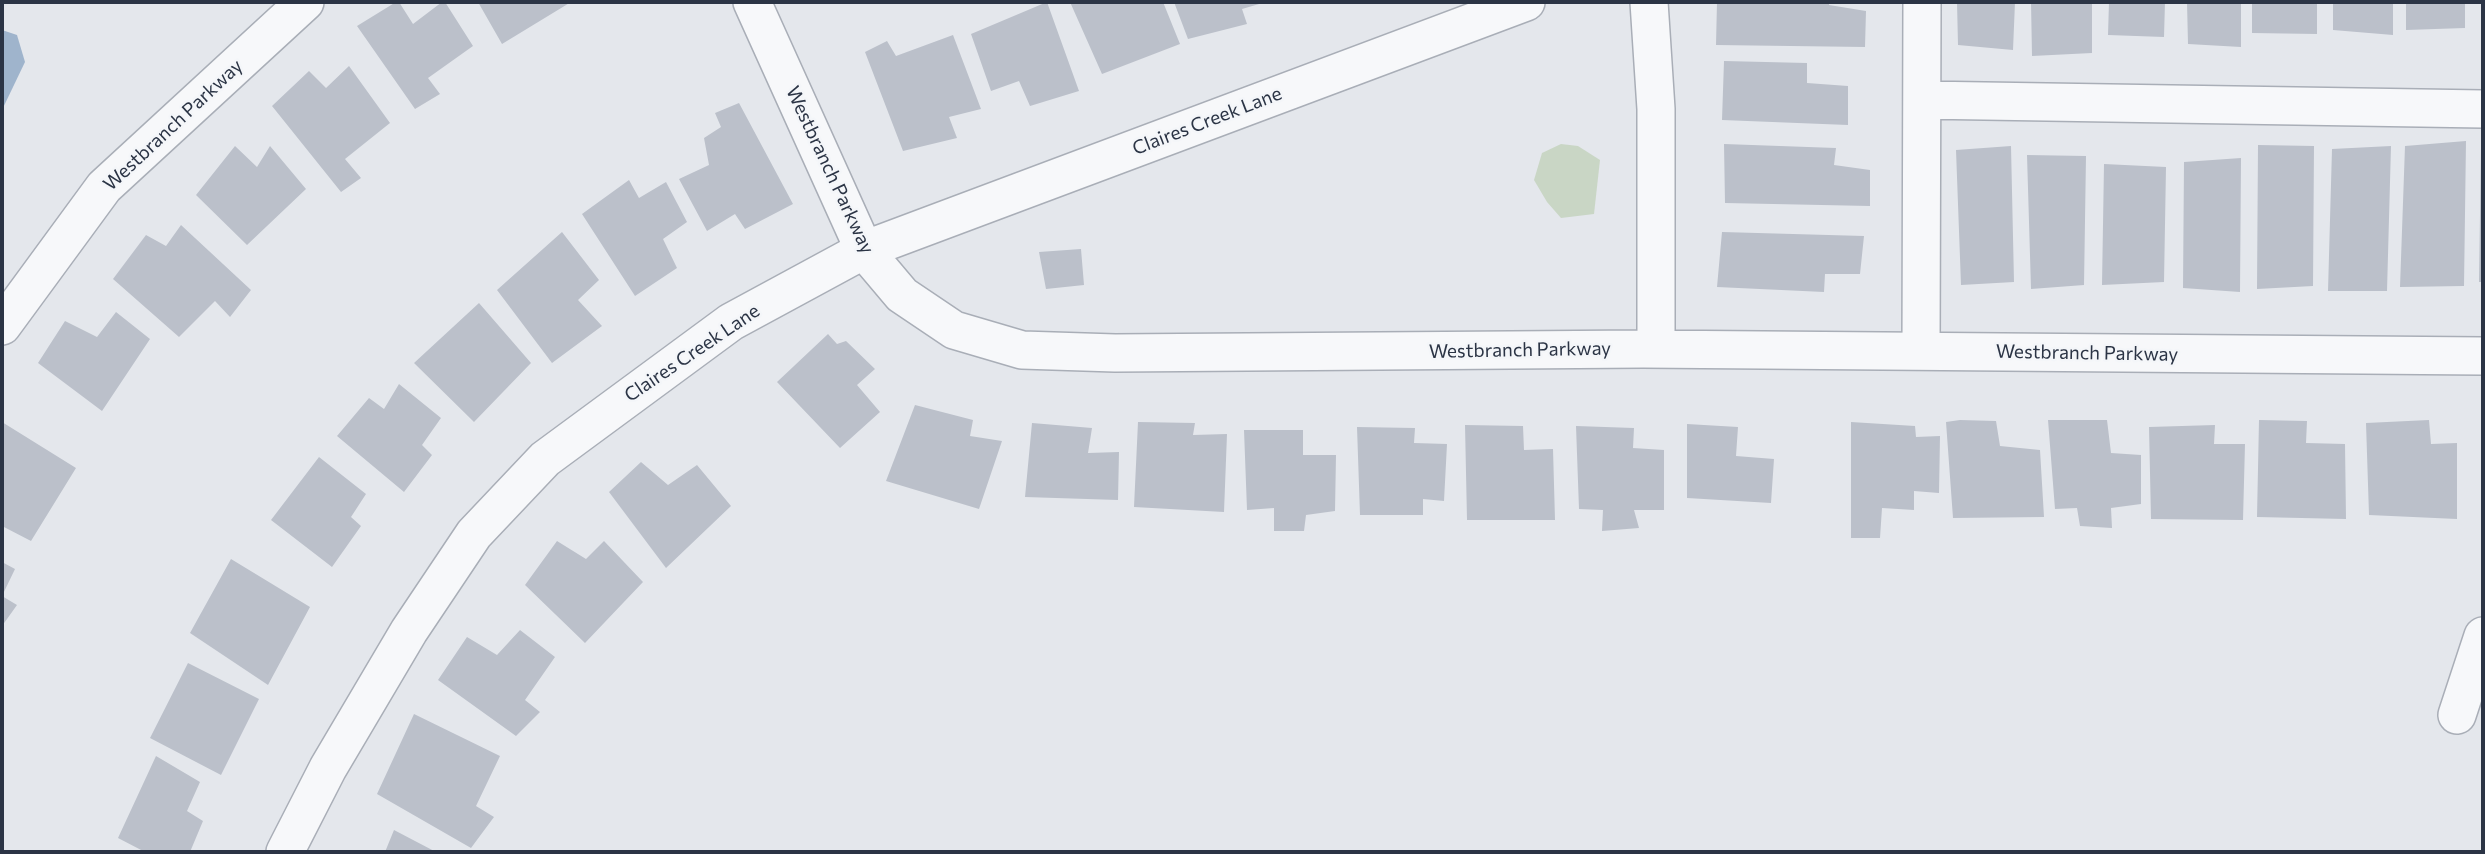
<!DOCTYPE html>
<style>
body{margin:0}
#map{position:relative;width:2485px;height:854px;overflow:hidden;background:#e4e7ec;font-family:Commissioner,sans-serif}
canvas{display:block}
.frame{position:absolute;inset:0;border:4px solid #2b3445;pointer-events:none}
</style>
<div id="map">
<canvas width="2485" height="854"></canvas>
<div class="frame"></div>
</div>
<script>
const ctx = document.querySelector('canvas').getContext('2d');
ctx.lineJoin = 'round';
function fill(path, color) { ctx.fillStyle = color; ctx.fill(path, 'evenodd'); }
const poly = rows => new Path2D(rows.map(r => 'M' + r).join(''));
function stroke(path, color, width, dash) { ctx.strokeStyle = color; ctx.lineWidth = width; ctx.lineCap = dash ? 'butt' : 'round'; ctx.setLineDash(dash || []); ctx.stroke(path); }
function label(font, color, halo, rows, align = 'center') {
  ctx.font = font + ' Commissioner,sans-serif'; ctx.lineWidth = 5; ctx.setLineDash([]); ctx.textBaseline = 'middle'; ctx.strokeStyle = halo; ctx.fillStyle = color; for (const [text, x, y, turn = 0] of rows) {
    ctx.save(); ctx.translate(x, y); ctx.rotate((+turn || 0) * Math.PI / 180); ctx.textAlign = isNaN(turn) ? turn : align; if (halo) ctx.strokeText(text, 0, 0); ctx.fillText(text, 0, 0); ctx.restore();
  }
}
fill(poly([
 [1561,144,1578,146,1600,160,1594,214,1561,218,1547,202,1534,180,1542,153]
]), '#c9d6c5');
fill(poly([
 [2,30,17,35,25,62,2,110]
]), '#9fb4cc');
fill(poly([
 [396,2,399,2,413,24,442,2,445,2,473,46,428,78,440,94,415,109,357,26],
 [478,2,571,2,502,44],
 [1047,2,1079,91,1030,106,1019,81,991,91,971,34],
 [1070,2,1163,2,1180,44,1102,74],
 [1174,2,1266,2,1242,9,1247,24,1188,39],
 [1717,2,1829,2,1829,5,1866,11,1865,47,1716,45],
 [1957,2,2015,2,2013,50,1958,45],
 [2031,2,2092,2,2092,53,2032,56],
 [2109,2,2165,2,2164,37,2108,35],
 [2187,2,2241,2,2241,47,2188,44],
 [2252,2,2317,2,2317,34,2252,33],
 [2333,2,2393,2,2393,35,2333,30],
 [2406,2,2465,2,2465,28,2406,30],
 [2481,2,2483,2,2483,27,2481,27],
 [953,35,981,109,949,117,957,138,903,151,865,52,887,41,896,56],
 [1724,61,1807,63,1807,83,1848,86,1848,125,1722,120],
 [349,66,390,123,345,159,361,178,341,192,272,106,309,71,326,88],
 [739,103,793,204,745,229,735,214,707,231,679,179,709,165,704,138,721,127,715,113],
 [2466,141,2464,286,2400,287,2405,146],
 [1724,144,1836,148,1834,165,1870,170,1870,206,1725,203],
 [2258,145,2314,146,2313,286,2257,289],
 [235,146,257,167,270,146,306,189,247,245,196,195],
 [2011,146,2014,282,1961,285,1956,150],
 [2391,146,2387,291,2328,291,2332,149],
 [2481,148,2483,148,2483,282,2479,282],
 [2027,155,2086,156,2084,285,2031,289],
 [2241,158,2240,292,2183,288,2184,162],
 [2104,164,2166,167,2164,282,2102,285],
 [629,180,639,198,666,182,687,222,663,239,677,268,635,296,582,214],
 [181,225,251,290,230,317,215,301,179,337,113,279,146,235,166,246],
 [562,232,599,280,578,300,602,326,552,363,497,290],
 [1722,232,1864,236,1860,274,1825,274,1824,292,1717,287],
 [1081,249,1084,285,1046,289,1039,252],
 [479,303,531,363,474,422,414,363],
 [116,312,150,339,102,411,38,363,65,321,97,337],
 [828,334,837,344,846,341,875,369,857,385,880,412,840,448,777,382],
 [399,384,441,418,422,445,432,455,404,492,337,436,369,398,384,409],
 [915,405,973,420,970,436,1002,441,979,509,886,481],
 [1960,420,1996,421,2000,446,2040,450,2044,517,1953,518,1946,422],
 [2048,420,2107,420,2111,453,2141,455,2141,504,2111,508,2112,528,2080,526,2077,508,2055,509],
 [2259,420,2307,421,2306,443,2345,444,2346,519,2257,517],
 [2429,420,2431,444,2457,443,2457,519,2369,515,2366,423],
 [2,422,76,468,31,541,2,526],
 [1138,422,1195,423,1193,435,1227,434,1224,512,1134,507],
 [1851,422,1915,426,1916,437,1940,436,1939,493,1914,491,1914,510,1882,508,1880,538,1851,538],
 [1032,423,1092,428,1088,453,1119,452,1118,500,1025,497],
 [1687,424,1738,427,1736,456,1774,459,1771,503,1687,498],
 [1465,425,1523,426,1524,450,1553,449,1555,520,1467,520],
 [2215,425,2214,444,2245,444,2243,520,2151,519,2149,427],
 [1576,426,1634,428,1633,448,1664,450,1664,510,1634,510,1639,528,1602,531,1603,510,1579,509],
 [1357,427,1415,428,1414,443,1447,444,1444,501,1423,499,1423,515,1360,515],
 [1244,430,1303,430,1303,455,1336,455,1335,511,1306,515,1304,531,1274,531,1274,508,1247,510],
 [319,457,366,494,351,517,361,526,332,567,271,520],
 [641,462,668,485,697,465,731,506,666,568,609,492],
 [557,541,586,559,604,541,643,582,585,643,525,585],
 [231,559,310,607,268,685,190,633],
 [2,562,15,569,2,596,17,605,2,626],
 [520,630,555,657,525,700,540,712,516,736,438,680,467,637,497,655],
 [188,663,259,699,221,775,150,738],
 [414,714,500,756,476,806,494,817,471,848,377,794],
 [156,756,200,782,187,811,203,821,190,852,145,852,118,838],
 [394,830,436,852,385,852]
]), '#bbc0ca');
const street = poly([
 [752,2,864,250,902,295,954,330,1022,350,1115,353,1643,349,2483,356],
 [1649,2,1656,109,1656,349],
 [1922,100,2483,109],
 [2,326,104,187,305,2],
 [1921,351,1922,2],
 [2457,715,2483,636],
 [285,852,328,768,409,631,474,534,545,459,731,322,864,250,1526,2]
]);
stroke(street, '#a9aeb7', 40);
stroke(street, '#f7f8fa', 37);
label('19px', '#2b3445', '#f4f6f9', [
 ["Claires Creek Lane",1207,121,-21],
 ["Westbranch Parkway",173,125,-43],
 ["Westbranch Parkway",830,170,65],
 ["Westbranch Parkway",1520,350,-1],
 ["Claires Creek Lane",692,353,-34],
 ["Westbranch Parkway",2087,353,1]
]);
</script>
